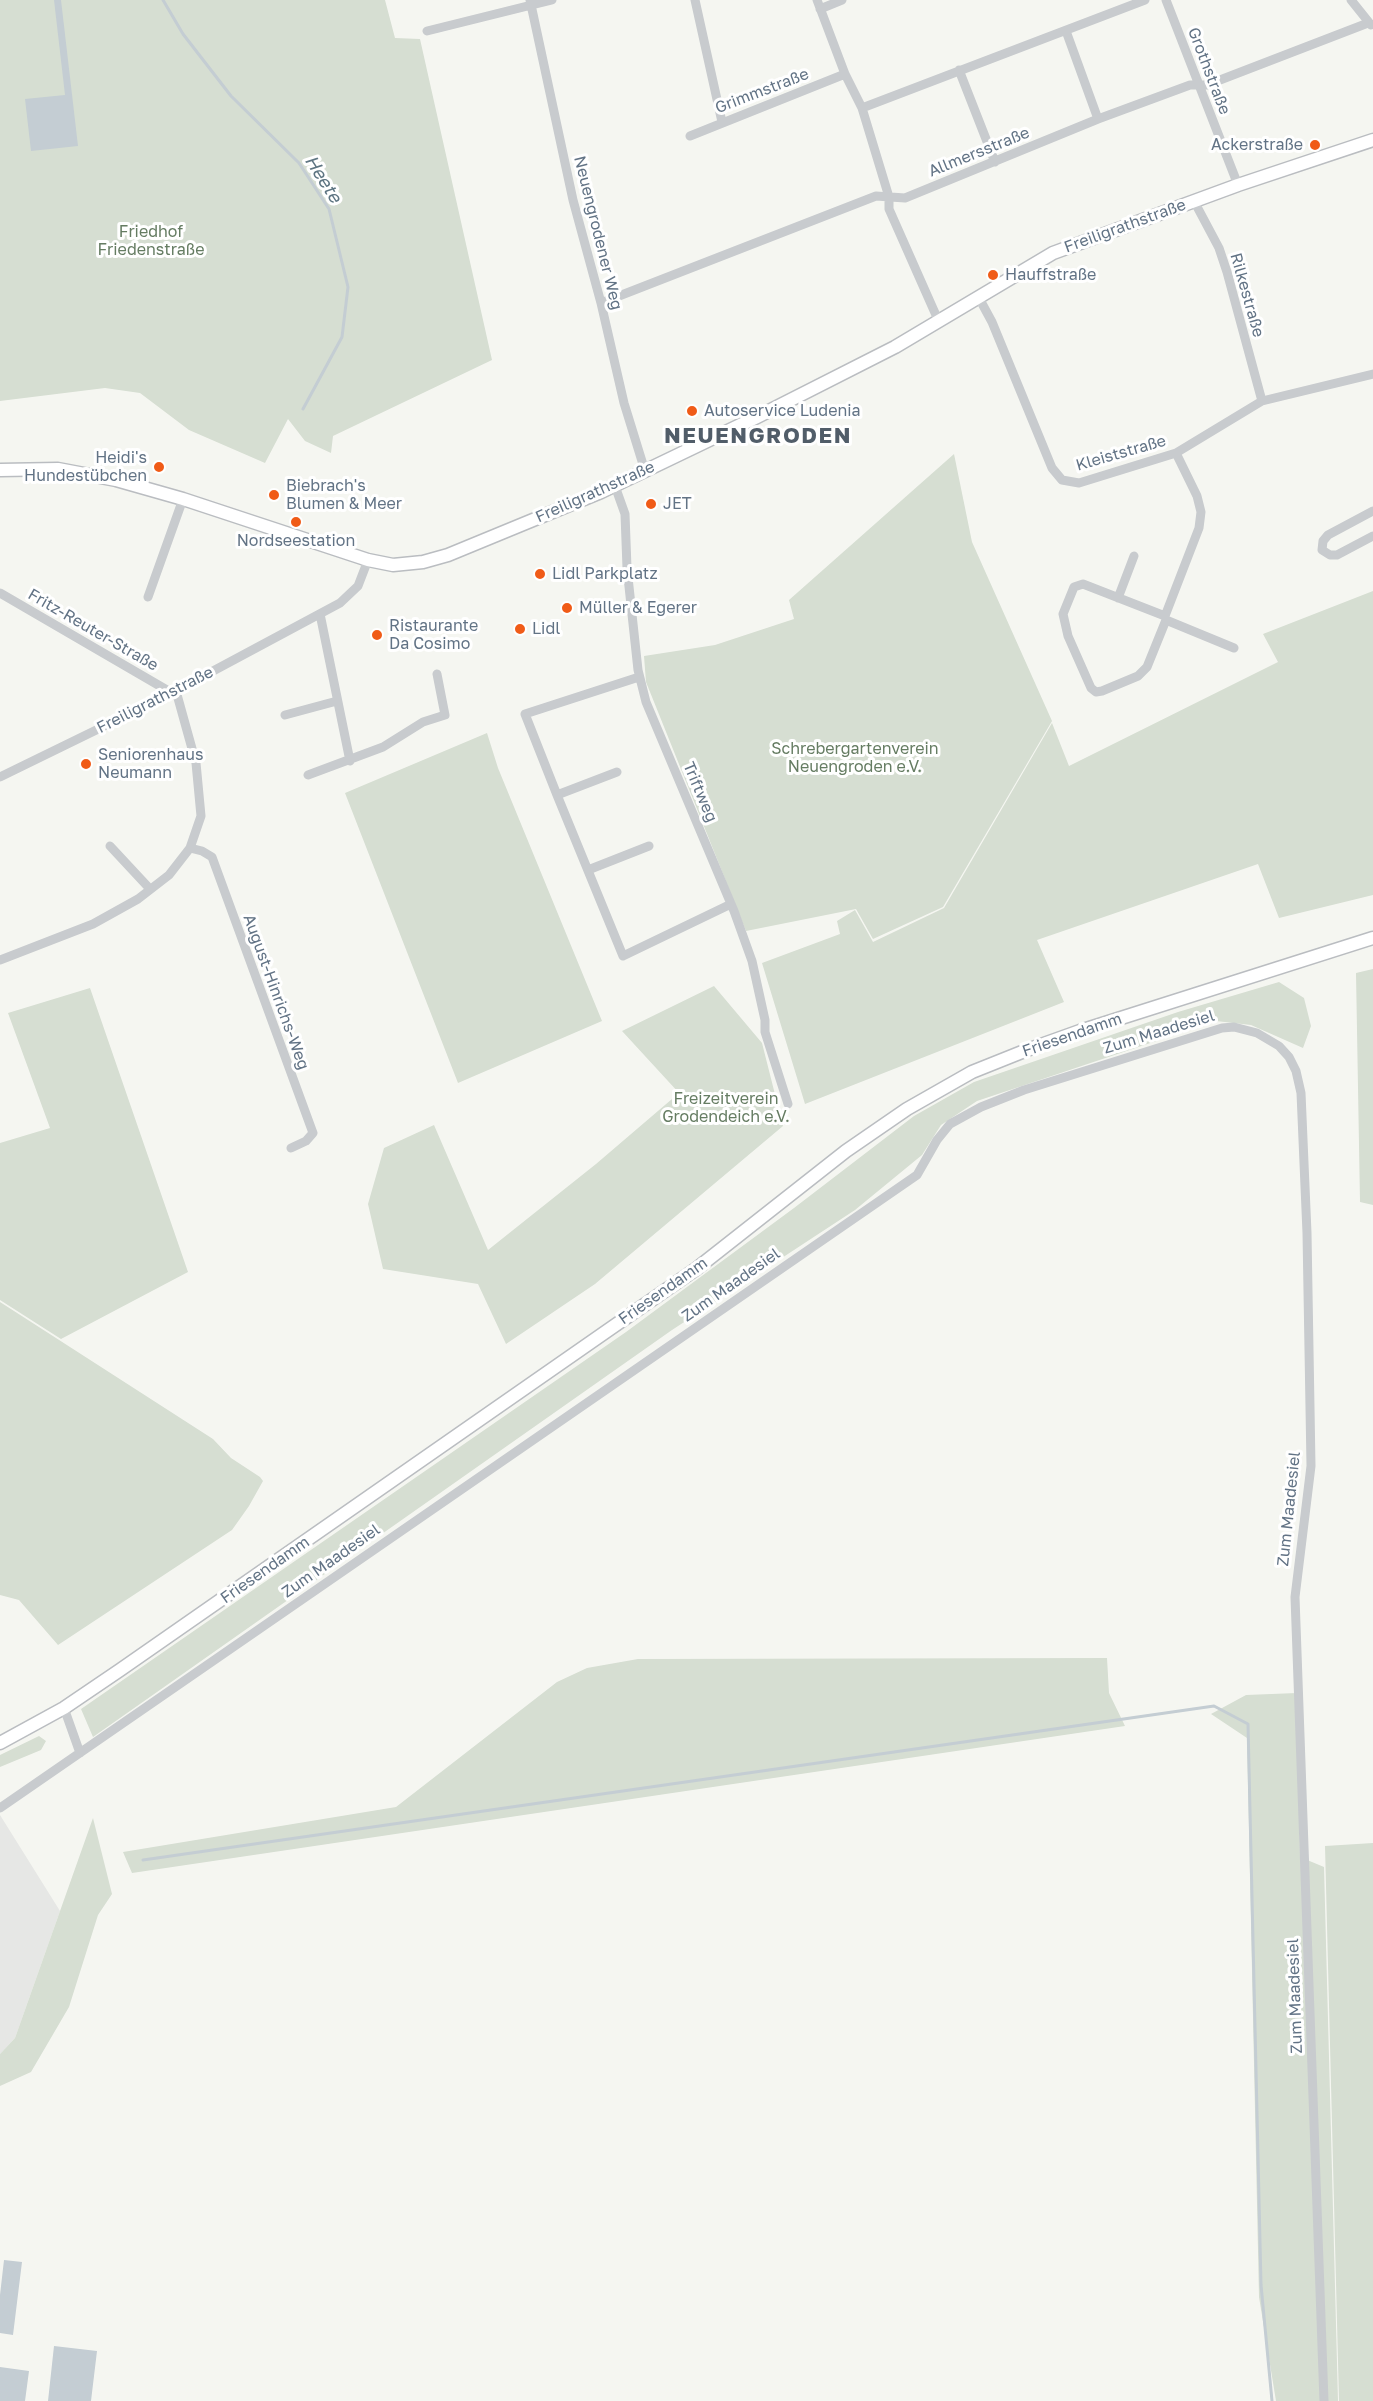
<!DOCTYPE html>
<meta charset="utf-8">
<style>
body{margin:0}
canvas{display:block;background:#f5f6f1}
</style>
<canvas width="1373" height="2401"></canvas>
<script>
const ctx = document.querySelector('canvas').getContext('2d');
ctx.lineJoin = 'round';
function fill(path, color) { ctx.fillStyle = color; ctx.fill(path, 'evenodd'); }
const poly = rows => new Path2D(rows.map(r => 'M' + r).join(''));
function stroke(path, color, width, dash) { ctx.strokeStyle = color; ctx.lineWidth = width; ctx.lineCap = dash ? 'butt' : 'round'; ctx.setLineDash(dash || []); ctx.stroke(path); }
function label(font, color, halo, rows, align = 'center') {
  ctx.font = font + ' "Golos Text",sans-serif'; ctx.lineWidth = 6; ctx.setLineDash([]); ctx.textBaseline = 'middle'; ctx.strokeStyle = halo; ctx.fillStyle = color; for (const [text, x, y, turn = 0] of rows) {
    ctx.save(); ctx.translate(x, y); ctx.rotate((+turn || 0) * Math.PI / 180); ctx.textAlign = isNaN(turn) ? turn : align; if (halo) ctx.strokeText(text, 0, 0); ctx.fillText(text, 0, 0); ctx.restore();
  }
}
fill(poly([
 [0,1815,60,1911,15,2038,0,2054]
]), '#e6e7e5');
fill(poly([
 [0,0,385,0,395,38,420,39,492,360,333,436,331,453,305,441,288,419,265,463,189,430,140,393,105,388,0,401],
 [954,454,972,542,1052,721,943,907,873,939,856,909,746,931,646,682,644,656,715,645,794,619,789,600],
 [1373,591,1373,895,1279,918,1258,864,1037,940,1064,1002,805,1104,762,963,840,934,837,921,855,910,873,942,944,908,1052,723,1069,766,1278,662,1263,634],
 [487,733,498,768,602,1021,458,1083,345,793],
 [1373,969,1373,1205,1360,1202,1356,973],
 [1279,982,1304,998,1311,1026,1303,1048,1251,1025,1216,1021,977,1101,941,1125,922,1155,855,1210,672,1330,93,1737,81,1709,626,1332,794,1208,914,1116,974,1082,1178,1012],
 [714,986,762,1043,783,1126,595,1284,506,1344,478,1284,383,1269,368,1204,384,1148,434,1125,488,1250,596,1164,679,1093,622,1031],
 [90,988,188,1272,61,1339,0,1300,0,1143,50,1128,8,1013],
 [0,1302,213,1439,231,1458,260,1477,263,1481,249,1506,232,1530,58,1645,19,1600,0,1595],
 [1107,1658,1109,1693,1125,1726,132,1873,123,1852,396,1807,557,1682,587,1668,638,1659],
 [1297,1693,1300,1857,1324,1867,1338,2401,1276,2401,1259,2297,1247,1738,1211,1714,1246,1695],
 [39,1736,46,1741,41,1750,0,1767,0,1755],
 [93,1818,112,1894,98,1915,69,2007,31,2072,0,2086,0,2054,15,2038],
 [1373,1843,1373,2401,1339,2401,1325,1846]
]), '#d6ded2');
fill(poly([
 [54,0,61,0,78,146,31,151,25,99,65,95],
 [4,2260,22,2262,13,2335,0,2333,0,2295],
 [54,2346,97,2351,91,2401,48,2401],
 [0,2367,29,2371,25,2401,0,2401]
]), '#c4cdd3');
stroke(poly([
 [163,0,183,34,231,96,299,163,329,209,348,287,342,337,303,409],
 [143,1860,1214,1706,1248,1724,1261,2285,1272,2401]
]), '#c4cdd3', 3);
const major = poly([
 [0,470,58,469,116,480,183,499,368,560,393,565,423,562,448,555,601,492,757,417,895,347,1053,253,1238,185,1373,140],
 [0,1743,64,1708,120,1670,696,1269,846,1151,907,1109,972,1072,1027,1050,1080,1031,1373,938]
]);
stroke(major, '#babdc1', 15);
stroke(poly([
 [530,0,573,200,601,303,624,403,645,471],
 [695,0,722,122],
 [817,0,845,74,862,108,889,197,889,209,939,322],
 [1166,0,1238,185],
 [1351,0,1371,25],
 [820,9,842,0],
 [427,31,552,0],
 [1066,31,1098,119],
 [959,70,995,162],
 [862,108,1145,0],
 [690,136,845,74],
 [1194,201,1219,248,1227,272,1262,401],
 [979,298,992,322,1052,468,1062,480,1079,483,1176,453,1262,401,1373,374],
 [601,303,876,196,905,198,1098,119,1190,85,1207,85,1368,23],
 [615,486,625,514,627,568,638,670,646,702,734,911,752,961,765,1020,765,1032,788,1104],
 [1373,511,1328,535,1323,541,1322,550,1330,555,1337,555,1373,536],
 [0,593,172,693],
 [148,597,183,499],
 [1118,598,1134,556],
 [320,614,350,761],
 [1165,616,1166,620,1147,667,1138,676,1102,691,1096,692,1091,688,1068,636,1063,614,1074,587,1083,584,1165,616,1199,528,1201,512,1197,496,1176,453],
 [1166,620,1234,648],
 [639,677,525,714,557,795,623,956,731,904],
 [285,715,337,701],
 [308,775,383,747,423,722,445,715,437,674],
 [0,777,172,693,340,603,358,586,368,560],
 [557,795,617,772],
 [110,846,150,889],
 [190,848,202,851,212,857,313,1133,306,1141,291,1148],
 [588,870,649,846],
 [0,960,93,924,138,899,169,875,190,848,201,816,196,763,176,691],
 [64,1708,80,1753],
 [0,1808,917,1175,937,1140,950,1124,981,1107,1024,1090,1222,1028,1234,1027,1257,1033,1279,1046,1289,1057,1296,1071,1301,1093,1307,1233,1311,1466,1295,1597,1324,2401]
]), '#c8cbce', 9);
stroke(major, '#fff', 12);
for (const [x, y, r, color] of [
 [1315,145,6,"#f05b17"],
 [993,275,6,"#f05b17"],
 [692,411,6,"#f05b17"],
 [159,467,6,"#f05b17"],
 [274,495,6,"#f05b17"],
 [651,504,6,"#f05b17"],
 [296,522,6,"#f05b17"],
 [540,574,6,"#f05b17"],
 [567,608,6,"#f05b17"],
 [520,629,6,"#f05b17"],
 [377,635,6,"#f05b17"],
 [86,764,6,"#f05b17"]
]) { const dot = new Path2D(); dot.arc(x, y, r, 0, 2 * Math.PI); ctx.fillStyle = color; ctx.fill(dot); stroke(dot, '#fff', 2); }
label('16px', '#627385', '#fff', [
 ["Grothstraße",1209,71,69],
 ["Grimmstraße",762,91,-21],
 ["Allmersstraße",979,152,-22],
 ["Freiligrathstraße",1125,226,-20],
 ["Neuengrodener Weg",598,233,76],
 ["Rilkestraße",1247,295,74],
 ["Kleiststraße",1121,453,-16],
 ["Freiligrathstraße",595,492,-24],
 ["Fritz-Reuter-Straße",93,630,30],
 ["Freiligrathstraße",155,700,-27],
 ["Triftweg",700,792,67],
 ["August-Hinrichs-Weg",276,992,70],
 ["Zum Maadesiel",1159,1032,-17],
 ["Friesendamm",1072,1035,-19],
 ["Zum Maadesiel",731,1285,-35],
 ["Friesendamm",663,1291,-35],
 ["Zum Maadesiel",1289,1509,-84],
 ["Zum Maadesiel",331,1561,-35],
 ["Friesendamm",265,1570,-35],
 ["Zum Maadesiel",1295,1996,-92]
]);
label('16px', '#627385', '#fff', [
 ["Ackerstraße",1303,145,"right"],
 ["Hauffstraße",1005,275],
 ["Autoservice Ludenia",704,411],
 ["Heidi's",147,458,"right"],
 ["Hundestübchen",147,476,"right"],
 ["Biebrach's",286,486],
 ["Blumen & Meer",286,504],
 ["JET",663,504],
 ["Nordseestation",296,541,"center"],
 ["Lidl Parkplatz",552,574],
 ["Müller & Egerer",579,608],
 ["Ristaurante",389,626],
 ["Da Cosimo",389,644],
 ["Lidl",532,629],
 ["Seniorenhaus",98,755],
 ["Neumann",98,773]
], 'left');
label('16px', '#657c62', '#fff', [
 ["Friedhof",151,232],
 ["Friedenstraße",151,250],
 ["Schrebergartenverein",855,749],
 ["Neuengroden e.V.",855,767],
 ["Freizeitverein",726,1099],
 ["Grodendeich e.V.",726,1117]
]);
label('italic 18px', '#5e7582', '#fff', [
 ["Heete",323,179,58]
]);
ctx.letterSpacing = '1.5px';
label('bold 22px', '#515d69', '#fff', [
 ["NEUENGRODEN",758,436]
]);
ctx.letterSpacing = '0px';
</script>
